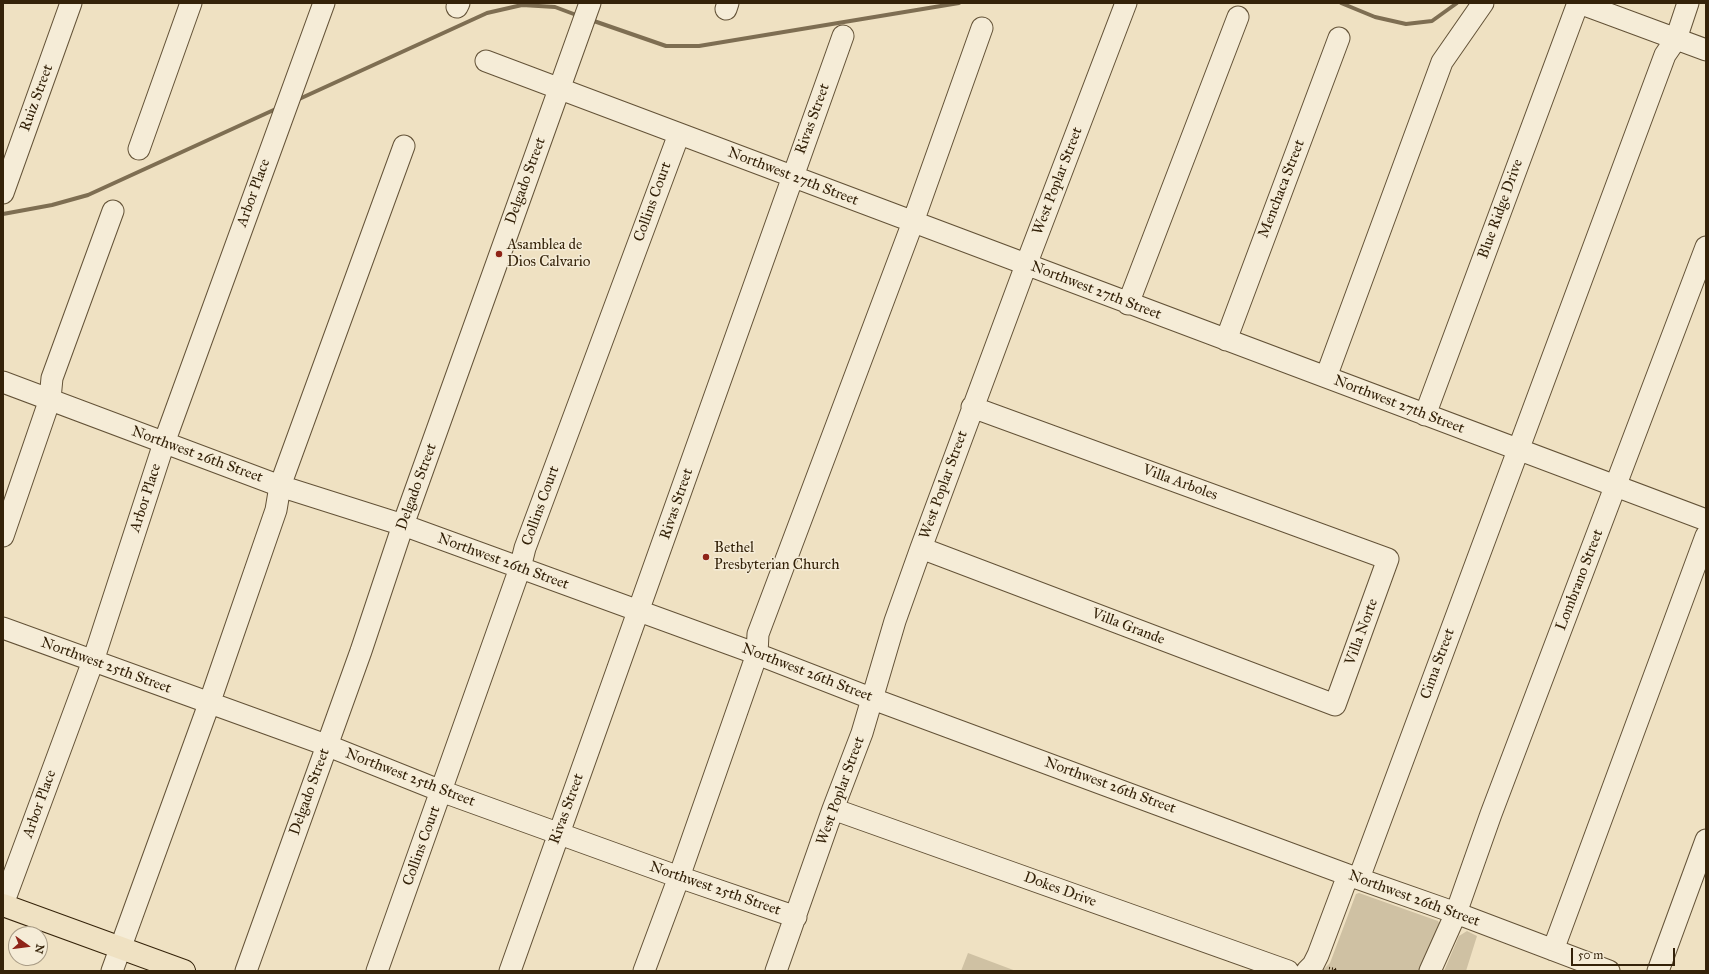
<!DOCTYPE html>
<style>
body{margin:0}
#map{position:relative;width:1709px;height:974px;overflow:hidden;background:#efe1c2;font-family:"IM FELL Great Primer",serif}
canvas{display:block}
.frame{position:absolute;inset:0;border:4px solid #342209;pointer-events:none}
.north{position:absolute;left:8px;top:926px;width:40px;height:40px;box-sizing:border-box;background:#f5ecd7;border:1px solid #a89b85;border-radius:50%;rotate:104deg;font-size:11px;font-weight:700;line-height:16px;text-align:center;color:#342209}
.north::after{content:'';display:block;margin:auto;width:14px;height:18px;background:#8f2418;clip-path:polygon(50% 0,100% 100%,50% 72%,0 100%)}
.scale{position:absolute;left:1571px;top:948px;width:104px;height:18px;box-sizing:border-box;border:2px solid #342209;border-top:0;padding-left:5px;font-size:12px;line-height:14px;white-space:nowrap;color:#342209;-webkit-text-stroke:3px #f5ecd7;paint-order:stroke}
</style>
<div id="map">
<canvas width="1709" height="974"></canvas>
<div class="frame"></div>
<div class="north">N</div>
<div class="scale">50 m</div>
</div>
<script>
const ctx = document.querySelector('canvas').getContext('2d');
ctx.lineJoin = 'round';
function fill(path, color) { ctx.fillStyle = color; ctx.fill(path, 'evenodd'); }
const poly = rows => new Path2D(rows.map(r => 'M' + r).join(''));
function stroke(path, color, width, dash) { ctx.strokeStyle = color; ctx.lineWidth = width; ctx.lineCap = dash ? 'butt' : 'round'; ctx.setLineDash(dash || []); ctx.stroke(path); }
function label(font, color, halo, rows, align = 'center') {
  ctx.font = font + ' "IM FELL Great Primer",serif'; ctx.lineWidth = 3; ctx.setLineDash([]); ctx.textBaseline = 'middle'; ctx.strokeStyle = halo; ctx.fillStyle = color; for (const [text, x, y, turn = 0] of rows) {
    ctx.save(); ctx.translate(x, y); ctx.rotate((+turn || 0) * Math.PI / 180); ctx.textAlign = isNaN(turn) ? turn : align; if (halo) ctx.strokeText(text, 0, 0); ctx.fillText(text, 0, 0); ctx.restore();
  }
}
fill(poly([
 [1359,893,1438,921,1442,929,1426,971,1322,971,1330,963,1356,894],
 [1467,931,1477,936,1466,971,1444,971,1459,936],
 [968,953,1016,971,961,971]
]), '#cfc1a3');
stroke(poly([
 [1341,3,1375,17,1406,24,1432,21,1457,3],
 [591,20,666,46,699,46,959,3],
 [297,100,487,13,522,5,555,7,579,16],
 [3,214,52,205,88,195,278,108]
]), '#7e6e52', 4);
const minor = poly([
 [1579,3,1706,50],
 [457,7,459,3],
 [726,9,728,3],
 [486,61,1706,520],
 [139,149,191,3],
 [3,193,71,3],
 [1128,304,1238,17],
 [1226,340,1339,38],
 [1326,377,1442,62,1483,3],
 [3,382,280,486,403,525,757,654,873,699,1348,875,1456,913,1609,971],
 [1425,415,1578,3],
 [3,536,50,399,52,378,113,211],
 [921,548,1335,705,1388,559,972,407],
 [3,628,326,745,441,791,679,877,796,917],
 [833,809,1288,971],
 [1359,878,1665,55,1676,39,1688,3],
 [3,904,93,661,164,443,324,3],
 [1553,950,1706,536],
 [112,971,209,704,276,510,280,486,404,146],
 [246,971,361,651,403,525,590,3],
 [377,971,520,568,525,548,679,134],
 [510,971,843,36],
 [644,971,679,877,757,654,758,634,913,222,982,28],
 [776,971,833,809,862,733,895,621,921,548,1026,265,1126,3],
 [1307,971,1313,965,1318,955,1348,875],
 [1430,971,1456,913,1491,814,1706,247],
 [1658,971,1706,840]
]);
const major = poly([
 [3,905,184,971]
]);
stroke(minor, '#635237', 23);
stroke(major, '#342209', 24);
stroke(poly([
 [1329,968,1335,969,1335,971]
]), '#342209', 2.5, [1, 2]);
stroke(minor, '#f5ecd7', 21);
stroke(major, '#efe1c2', 22);
for (const [x, y, r, color] of [
 [499,254,4,"#8f2418"],
 [706,557,4,"#8f2418"]
]) { const dot = new Path2D(); dot.arc(x, y, r, 0, 2 * Math.PI); ctx.fillStyle = color; ctx.fill(dot); stroke(dot, '#f5ecd7', 1.5); }
label('15px', '#342209', '#f5ecd7', [
 ["Ruiz Street",37,98,-70],
 ["Rivas Street",813,119,-70],
 ["Northwest 27th Street",793,177,21],
 ["Delgado Street",526,181,-70],
 ["West Poplar Street",1058,181,-69],
 ["Menchaca Street",1282,189,-69],
 ["Arbor Place",254,193,-70],
 ["Collins Court",653,202,-70],
 ["Blue Ridge Drive",1501,209,-70],
 ["Northwest 27th Street",1096,291,21],
 ["Northwest 27th Street",1399,405,21],
 ["Northwest 26th Street",197,455,20],
 ["Villa Arboles",1180,483,20],
 ["West Poplar Street",944,485,-70],
 ["Delgado Street",417,487,-70],
 ["Arbor Place",146,498,-72],
 ["Rivas Street",677,504,-71],
 ["Collins Court",541,506,-70],
 ["Northwest 26th Street",503,562,20],
 ["Lombrano Street",1580,580,-69],
 ["Villa Grande",1128,627,21],
 ["Villa Norte",1362,632,-70],
 ["Cima Street",1438,664,-70],
 ["Northwest 25th Street",106,666,20],
 ["Northwest 26th Street",807,673,21],
 ["Northwest 25th Street",410,778,21],
 ["Northwest 26th Street",1110,786,20],
 ["West Poplar Street",841,791,-70],
 ["Delgado Street",310,792,-70],
 ["Arbor Place",40,804,-70],
 ["Rivas Street",567,809,-70],
 ["Collins Court",422,846,-70],
 ["Northwest 25th Street",715,889,19],
 ["Dokes Drive",1060,890,20],
 ["Northwest 26th Street",1414,899,20]
]);
label('15px', '#342209', '#f5ecd7', [
 ["Asamblea de",507,245],
 ["Dios Calvario",507,262],
 ["Bethel",714,548],
 ["Presbyterian Church",714,565]
], 'left');
</script>
